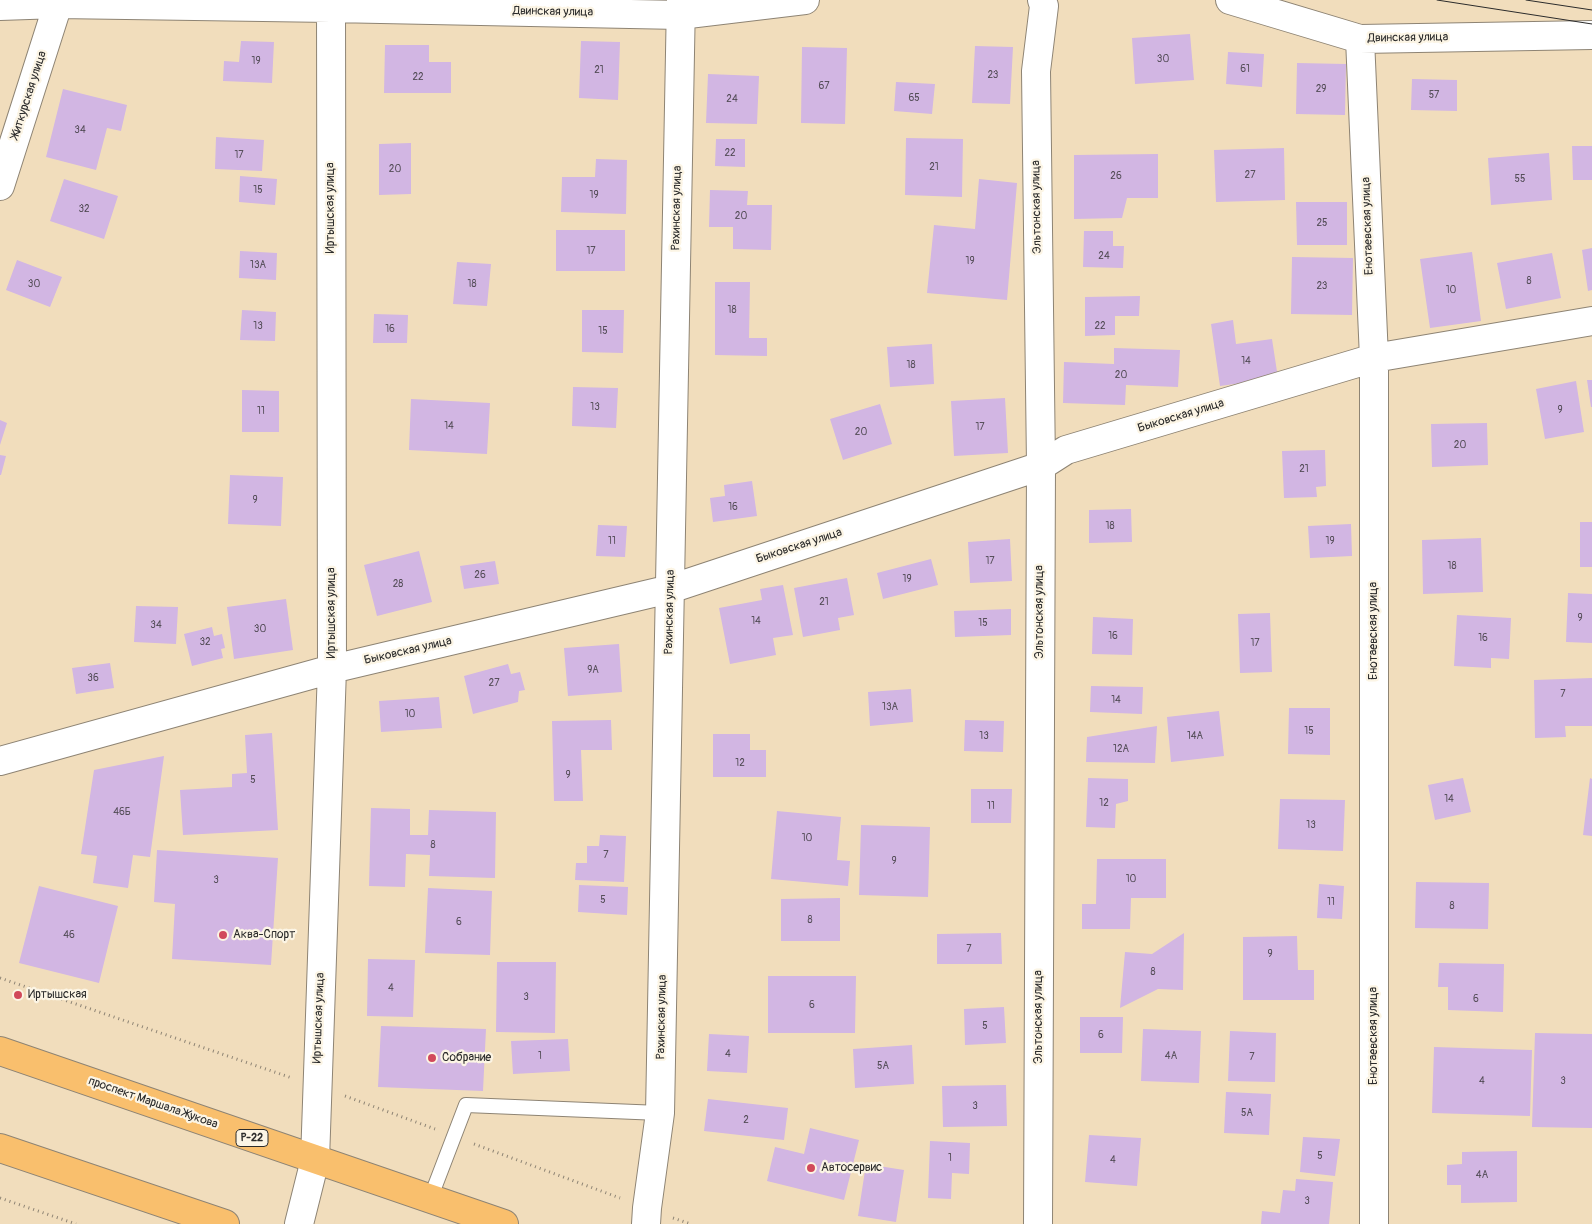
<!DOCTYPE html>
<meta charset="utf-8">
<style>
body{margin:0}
canvas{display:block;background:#f1ddbc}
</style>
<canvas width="1592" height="1224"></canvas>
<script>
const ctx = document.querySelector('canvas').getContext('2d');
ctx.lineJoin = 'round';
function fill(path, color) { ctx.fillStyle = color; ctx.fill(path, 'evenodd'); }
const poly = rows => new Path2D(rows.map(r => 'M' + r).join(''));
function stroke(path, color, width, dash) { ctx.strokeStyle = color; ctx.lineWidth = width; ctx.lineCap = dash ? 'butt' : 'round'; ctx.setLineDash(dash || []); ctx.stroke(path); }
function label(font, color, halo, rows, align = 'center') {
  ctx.font = font + ' Pangolin,sans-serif'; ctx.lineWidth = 4.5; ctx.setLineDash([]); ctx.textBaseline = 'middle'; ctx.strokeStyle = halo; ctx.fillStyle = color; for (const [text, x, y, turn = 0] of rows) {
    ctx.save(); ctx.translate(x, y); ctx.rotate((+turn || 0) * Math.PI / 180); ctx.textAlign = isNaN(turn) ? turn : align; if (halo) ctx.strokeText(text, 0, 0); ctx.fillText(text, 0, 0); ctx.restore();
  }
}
fill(poly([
 [1190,34,1194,80,1135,84,1132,38],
 [241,41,274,42,272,83,223,81,224,61,239,62],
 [581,41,620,42,618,100,579,98],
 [385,45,429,45,429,62,451,62,451,93,384,93],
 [975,46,1013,47,1010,104,972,103],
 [802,47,847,48,845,124,801,123],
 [1228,52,1264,54,1262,87,1226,84],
 [1297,63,1346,64,1345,115,1296,114],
 [708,74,759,76,757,124,706,123],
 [1412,79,1457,80,1457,111,1411,110],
 [896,82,935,84,932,114,894,111],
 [63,89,127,105,121,131,107,128,96,170,46,157],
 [216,137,264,140,262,171,215,169],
 [906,138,963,139,962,197,905,195],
 [716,139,745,139,745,167,715,166],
 [411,143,411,194,379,195,379,144],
 [1572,146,1592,146,1592,180,1573,180],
 [1284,148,1285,200,1216,202,1214,150],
 [1549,153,1552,200,1491,205,1488,158],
 [1158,154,1158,198,1127,198,1122,218,1074,219,1074,155],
 [596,159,627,160,626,214,561,212,562,177,595,177],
 [240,176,277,179,275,205,239,202],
 [64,179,118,196,104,239,50,221],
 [979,179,1017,183,1007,300,927,293,934,225,975,229],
 [710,190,748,191,747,205,772,205,771,250,733,249,733,227,709,227],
 [1296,202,1347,202,1347,245,1297,245],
 [556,230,625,230,625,271,556,271],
 [1084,231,1113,231,1113,246,1124,246,1123,268,1083,267],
 [1592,248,1592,290,1588,291,1582,250],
 [240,251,277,253,276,280,239,278],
 [1472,252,1481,321,1430,328,1420,259],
 [1552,253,1561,298,1506,309,1497,263],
 [1292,257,1353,258,1352,315,1291,314],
 [17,260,62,277,50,307,6,290],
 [457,262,491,264,487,306,453,304],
 [715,282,750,282,749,338,767,338,767,356,715,355],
 [1140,296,1139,316,1115,316,1115,335,1085,336,1085,297],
 [242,310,276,312,275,341,240,340],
 [582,310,624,310,623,353,582,352],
 [374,314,408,315,407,343,373,343],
 [1233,320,1236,344,1272,339,1278,378,1220,386,1211,324],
 [932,344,934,384,890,387,887,347],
 [1114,348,1180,350,1178,387,1126,385,1125,405,1063,403,1064,362,1114,364],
 [1587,380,1592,380,1592,407,1591,407],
 [1576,381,1584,432,1545,439,1536,389],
 [573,387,618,388,616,428,572,426],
 [242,390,279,391,279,432,242,432],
 [1005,398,1008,453,954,456,951,401],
 [411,399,490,403,487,454,409,450],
 [880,404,892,444,843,460,830,419],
 [0,420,7,423,0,445],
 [1487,423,1488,465,1432,467,1431,424],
 [1325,450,1326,486,1316,487,1317,497,1284,498,1282,451],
 [0,455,6,456,1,475,0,475],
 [230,475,283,477,281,526,228,524],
 [752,481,757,516,713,522,710,498,725,496,724,485],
 [1131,509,1132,542,1089,543,1089,510],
 [1580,522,1592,522,1592,567,1580,567],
 [1351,524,1352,556,1310,558,1308,526],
 [598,525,627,526,625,557,596,556],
 [1481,538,1483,592,1423,594,1422,540],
 [1010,539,1012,581,970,583,968,542],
 [419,551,432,602,377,616,364,565],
 [931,559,938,585,883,599,877,573],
 [495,561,499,584,464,589,460,566],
 [847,578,854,615,838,618,840,630,803,637,794,588],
 [783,585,793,635,773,638,776,655,730,664,719,608,762,600,760,589],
 [1568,593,1592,594,1592,643,1566,642],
 [286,599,293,650,234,659,227,607],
 [136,606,178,607,176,644,134,642],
 [1011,609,1011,635,955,637,954,611],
 [1270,613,1272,672,1240,673,1238,614],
 [1457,615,1511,618,1509,659,1491,658,1491,668,1454,666],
 [1093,617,1133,619,1132,655,1092,654],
 [212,627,214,636,222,634,225,648,221,649,223,658,192,666,184,634],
 [619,644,622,692,568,696,564,648],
 [110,663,114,688,76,694,72,668],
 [508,664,511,674,520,672,525,690,519,691,518,702,473,714,464,676],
 [1592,678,1592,726,1565,726,1566,737,1535,738,1534,680],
 [1091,686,1143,687,1142,714,1090,712],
 [911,689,913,722,870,726,868,692],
 [439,697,442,728,381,732,379,701],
 [1289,708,1330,708,1330,755,1288,754],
 [1219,711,1224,756,1171,762,1167,717],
 [611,720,612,750,581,750,583,801,554,801,552,721],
 [965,720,1004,721,1003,752,964,751],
 [1157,726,1155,763,1086,762,1087,737],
 [272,733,278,830,183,835,180,790,232,787,232,774,247,773,245,735],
 [713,734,750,734,750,750,766,750,766,777,713,777],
 [164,756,150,857,133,855,128,888,93,883,97,856,81,854,94,770],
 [1088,778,1128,779,1128,801,1116,804,1115,828,1086,827],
 [1463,778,1471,812,1435,820,1428,785],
 [1590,778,1592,779,1592,836,1583,835],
 [971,789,1012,789,1011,823,971,823],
 [1280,799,1345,800,1343,851,1278,849],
 [371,808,410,809,410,835,428,835,429,810,496,812,495,878,429,876,430,855,406,854,405,887,369,886],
 [777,811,841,817,837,860,850,861,848,886,771,879],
 [861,825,930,827,928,897,859,895],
 [600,835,626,836,624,882,575,880,576,863,587,863,587,846,599,846],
 [157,850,278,858,271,965,172,959,175,904,154,902],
 [1097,859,1166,859,1166,898,1131,898,1130,929,1082,929,1082,904,1096,904],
 [1416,882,1489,883,1488,929,1415,928],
 [1319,884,1344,886,1342,919,1317,918],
 [579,885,628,887,627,915,578,912],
 [39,886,118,906,99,983,19,963],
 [428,888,492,891,490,955,425,953],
 [840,898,840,941,781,941,781,899],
 [1001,933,1002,964,937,964,937,934],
 [1184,933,1183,990,1158,989,1120,1008,1125,952,1152,954],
 [1297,936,1298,970,1314,970,1314,1000,1243,1000,1243,937],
 [368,959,415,960,413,1017,367,1016],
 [497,962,556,962,555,1033,496,1032],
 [1439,963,1504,964,1503,1012,1448,1010,1448,987,1438,987],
 [768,976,856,976,855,1033,768,1033],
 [1004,1007,1006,1043,965,1045,964,1009],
 [1080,1017,1123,1017,1122,1053,1080,1053],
 [381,1026,486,1029,483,1091,378,1087],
 [1143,1029,1201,1031,1199,1083,1141,1081],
 [1230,1031,1276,1033,1275,1082,1228,1081],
 [1535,1033,1592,1034,1592,1128,1532,1127],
 [709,1034,749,1036,747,1073,707,1071],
 [568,1039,570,1071,513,1074,511,1041],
 [912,1045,914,1084,855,1088,853,1049],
 [1434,1047,1532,1050,1530,1116,1432,1113],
 [1006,1085,1007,1126,943,1127,942,1086],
 [1226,1092,1271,1094,1269,1135,1224,1133],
 [708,1099,788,1108,784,1140,704,1131],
 [810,1128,859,1140,844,1200,767,1181,775,1147,804,1154],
 [1089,1135,1141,1138,1137,1186,1085,1182],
 [1303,1137,1340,1139,1335,1176,1300,1172],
 [930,1141,970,1143,969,1174,952,1173,951,1199,928,1198],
 [1517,1151,1517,1202,1461,1203,1461,1185,1447,1185,1447,1165,1462,1164,1462,1152],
 [866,1164,904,1170,896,1222,858,1216],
 [1296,1179,1333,1182,1329,1224,1261,1224,1262,1211,1280,1213,1283,1190,1295,1191]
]), '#d2b6e3');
const service = poly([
 [430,1199,466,1105,660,1113]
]);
const minor = poly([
 [1230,0,1360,39,1592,35],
 [0,6,58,4,331,8,680,15,805,0],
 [1360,39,1374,358,1374,1224],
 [0,186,58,4],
 [0,761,332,669,670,589,1041,466,1066,450,1374,358,1592,321],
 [299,1224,315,1160,332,669,331,0],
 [646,1224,647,1208,660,1113,681,0],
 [1038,1224,1041,466,1036,71,1044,6,1042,0]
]);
const trunk = poly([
 [0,1051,504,1224],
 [0,1148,225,1224]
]);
stroke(service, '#8e8474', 16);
stroke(minor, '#8e8474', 30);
stroke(trunk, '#8e8474', 30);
stroke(poly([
 [0,978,292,1078],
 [345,1096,435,1129],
 [474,1144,620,1198],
 [0,1198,76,1224],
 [673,1218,691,1224]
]), '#8e8474', 3, [1, 4]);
stroke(service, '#fff', 14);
stroke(minor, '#fff', 28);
stroke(trunk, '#f9bf6d', 28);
stroke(poly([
 [1437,0,1592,24],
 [1526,0,1592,10]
]), '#2b2b2b', 1);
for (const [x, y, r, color] of [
 [223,935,5,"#d1495b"],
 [18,995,5,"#d1495b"],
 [432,1058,5,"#d1495b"],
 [811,1168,5,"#d1495b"]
]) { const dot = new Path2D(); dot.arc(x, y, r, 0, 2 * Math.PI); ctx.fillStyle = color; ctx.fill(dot); stroke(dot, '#fcf5e5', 2); }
label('10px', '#554e59', null, [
 ["30",1163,59],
 ["19",256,61],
 ["61",1245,69],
 ["21",599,70],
 ["23",993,75],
 ["22",418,77],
 ["67",824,86],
 ["29",1321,89],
 ["57",1434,95],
 ["65",914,98],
 ["24",732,99],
 ["34",80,130],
 ["22",730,153],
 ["17",239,155],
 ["21",934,167],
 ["20",395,169],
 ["27",1250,175],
 ["26",1116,176],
 ["55",1520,179],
 ["15",258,190],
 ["19",594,195],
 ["32",84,209],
 ["20",741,216],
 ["25",1322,223],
 ["17",591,251],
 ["24",1104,256],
 ["19",970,261],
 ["13А",258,265],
 ["8",1529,281],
 ["30",34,284],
 ["18",472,284],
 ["23",1322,286],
 ["10",1451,290],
 ["18",732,310],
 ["13",258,326],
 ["22",1100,326],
 ["16",390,329],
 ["15",603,331],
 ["14",1246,361],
 ["18",911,365],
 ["20",1121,375],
 ["13",595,407],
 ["9",1560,410],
 ["11",261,411],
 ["14",449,426],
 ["17",980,427],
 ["20",861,432],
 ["20",1460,445],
 ["21",1304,469],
 ["9",255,500],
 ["16",733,507],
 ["18",1110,526],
 ["11",612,541],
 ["19",1330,541],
 ["17",990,561],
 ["18",1452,566],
 ["26",480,575],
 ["19",907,579],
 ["28",398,584],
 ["21",824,602],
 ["9",1580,618],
 ["14",756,621],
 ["15",983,623],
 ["34",156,625],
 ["30",260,629],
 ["16",1113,636],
 ["16",1483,638],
 ["32",205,642],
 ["17",1255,643],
 ["9А",593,670],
 ["36",93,678],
 ["27",494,683],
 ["7",1563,694],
 ["14",1116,700],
 ["13А",890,707],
 ["10",410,714],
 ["15",1309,731],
 ["13",984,736],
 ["14А",1195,736],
 ["12А",1121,749],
 ["12",740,763],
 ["9",568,775],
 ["5",253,780],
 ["14",1449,799],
 ["12",1104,803],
 ["11",991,806],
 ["46Б",122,812],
 ["13",1311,825],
 ["10",807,838],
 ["8",433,845],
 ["7",606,855],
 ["9",894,861],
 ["10",1131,879],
 ["3",216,880],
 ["5",603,900],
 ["11",1331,902],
 ["8",1452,906],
 ["8",810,920],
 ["6",459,922],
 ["46",69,935],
 ["7",969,949],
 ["9",1270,954],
 ["8",1153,972],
 ["4",391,988],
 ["3",526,997],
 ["6",1476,999],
 ["6",812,1005],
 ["5",985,1026],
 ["6",1101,1035],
 ["4",728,1054],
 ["1",540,1056],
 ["4А",1171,1056],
 ["7",1252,1057],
 ["5А",883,1066],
 ["4",1482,1081],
 ["3",1563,1081],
 ["3",975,1106],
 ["5А",1247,1113],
 ["2",746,1120],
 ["5",1320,1156],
 ["1",950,1158],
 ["4",1113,1160],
 ["4А",1482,1175],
 ["3",1307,1201]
]);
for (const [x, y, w] of [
 [252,1138,32]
]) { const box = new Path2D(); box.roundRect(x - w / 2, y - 8.5, w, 17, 4); ctx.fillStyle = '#fcf5e5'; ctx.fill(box); stroke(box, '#2b2b2b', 1); }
label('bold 11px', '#2b2b2b', null, [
 ["Р-22",252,1138]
]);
label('12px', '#2b2b2b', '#fcf5e5', [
 ["Двинская улица",553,12,1],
 ["Двинская улица",1408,38,-1],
 ["Житкурская улица",29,95,-72],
 ["Эльтонская улица",1037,207,-91],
 ["Иртышская улица",331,208,-90],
 ["Рахинская улица",677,208,-89],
 ["Енотаевская улица",1368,226,-92],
 ["Быковская улица",1181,416,-17],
 ["Быковская улица",799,546,-18],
 ["Рахинская улица",670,612,-89],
 ["Эльтонская улица",1040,612,-90],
 ["Иртышская улица",332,613,-90],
 ["Енотаевская улица",1374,631,-90],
 ["Быковская улица",408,651,-13],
 ["Рахинская улица",662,1017,-89],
 ["Эльтонская улица",1039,1017,-90],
 ["Иртышская улица",319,1018,-88],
 ["Енотаевская улица",1374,1036,-90],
 ["проспект Маршала Жукова",153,1103,19]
]);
label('12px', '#2b2b2b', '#fcf5e5', [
 ["Аква-Спорт",233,935],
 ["Иртышская",28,995],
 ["Собрание",442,1058],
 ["Автосервис",821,1168]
], 'left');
</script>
